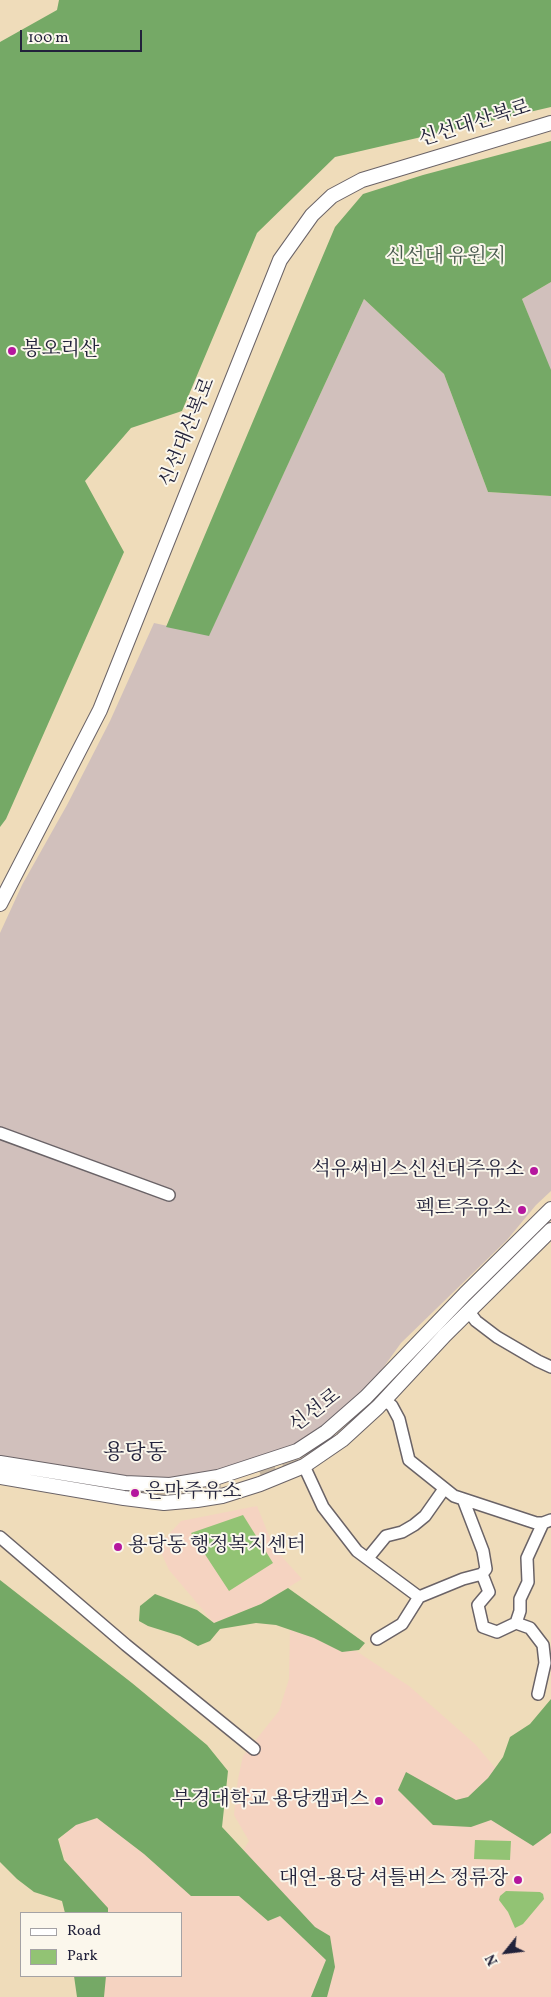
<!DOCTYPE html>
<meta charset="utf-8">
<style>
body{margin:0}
#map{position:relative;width:551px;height:1997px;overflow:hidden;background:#efdcba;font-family:Vollkorn,serif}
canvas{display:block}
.legend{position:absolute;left:20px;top:1912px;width:162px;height:65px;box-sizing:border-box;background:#fbf7ec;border:1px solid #a4a2a5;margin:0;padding:6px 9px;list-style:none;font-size:15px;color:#22223b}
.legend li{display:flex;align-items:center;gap:10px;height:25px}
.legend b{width:25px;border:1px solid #a4a2a5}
.north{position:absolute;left:481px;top:1927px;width:50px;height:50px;-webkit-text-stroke:4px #fbf7ec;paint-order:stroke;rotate:241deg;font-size:14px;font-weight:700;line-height:20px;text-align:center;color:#22223b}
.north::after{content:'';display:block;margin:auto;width:18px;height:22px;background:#22223b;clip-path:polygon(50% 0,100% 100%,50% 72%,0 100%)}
.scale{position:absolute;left:20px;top:30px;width:122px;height:22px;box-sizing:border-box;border:2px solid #22223b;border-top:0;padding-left:6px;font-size:15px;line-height:18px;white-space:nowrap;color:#22223b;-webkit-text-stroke:4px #fbf7ec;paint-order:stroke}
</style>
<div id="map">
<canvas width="551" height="1997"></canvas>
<ul class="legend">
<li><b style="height:6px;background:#fff"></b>Road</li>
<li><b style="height:14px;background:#92c374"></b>Park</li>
</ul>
<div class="north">N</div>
<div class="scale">100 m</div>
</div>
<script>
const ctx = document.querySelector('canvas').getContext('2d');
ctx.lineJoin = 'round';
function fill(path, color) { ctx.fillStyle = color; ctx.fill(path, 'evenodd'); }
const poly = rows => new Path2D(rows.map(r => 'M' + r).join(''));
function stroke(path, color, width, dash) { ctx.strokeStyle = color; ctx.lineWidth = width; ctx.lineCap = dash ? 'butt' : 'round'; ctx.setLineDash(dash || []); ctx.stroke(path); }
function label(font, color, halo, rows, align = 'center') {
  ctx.font = font + ' Vollkorn,"Noto Serif KR",serif'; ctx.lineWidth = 4; ctx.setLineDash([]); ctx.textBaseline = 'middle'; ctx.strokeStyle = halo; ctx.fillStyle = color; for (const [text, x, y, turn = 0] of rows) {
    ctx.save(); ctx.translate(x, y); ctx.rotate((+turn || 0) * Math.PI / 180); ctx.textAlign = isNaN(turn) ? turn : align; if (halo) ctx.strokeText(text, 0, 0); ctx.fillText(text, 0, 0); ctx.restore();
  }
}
fill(poly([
 [257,1506,274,1548,302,1579,261,1604,214,1623,169,1570,158,1546,181,1521],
 [290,1625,347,1645,409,1686,475,1744,530,1809,551,1795,551,1997,103,1997,100,1976,181,1976,181,1913,98,1913,65,1859,59,1840,84,1814,109,1807,222,1884,249,1841,234,1815,238,1779,243,1756,279,1711,289,1679]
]), '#f5d3c1');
fill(poly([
 [551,282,551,370,550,370,522,299],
 [364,299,444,374,488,492,551,496,551,1191,536,1205,507,1240,401,1343,370,1386,328,1428,295,1447,231,1472,168,1483,0,1460,0,933,22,885,67,805,110,721,154,623,209,635]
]), '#d1c0bc');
fill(poly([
 [243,1515,273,1563,229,1591,191,1533],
 [475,1840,511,1841,510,1860,474,1859],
 [506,1891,540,1892,543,1894,544,1899,523,1924,515,1928,508,1912,499,1900,500,1896]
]), '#92c374');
fill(poly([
 [59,0,551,0,551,107,335,157,257,233,182,411,131,428,85,481,124,552,6,819,0,827,0,42,57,10],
 [551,141,551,282,522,299,551,370,551,496,488,492,444,374,364,299,209,636,166,627,335,227,363,194,423,175],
 [0,1580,132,1683,207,1745,228,1771,222,1827,315,1927,330,1936,335,1967,327,1997,311,1997,326,1960,280,1916,268,1921,239,1896,191,1896,144,1854,97,1818,76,1825,58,1839,64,1860,108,1908,108,1913,65,1913,62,1901,34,1892,17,1879,0,1862],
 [288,1588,365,1643,359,1650,342,1652,314,1638,276,1625,256,1623,220,1629,210,1641,198,1646,180,1636,148,1626,139,1621,140,1606,155,1594,197,1610,214,1623,261,1604],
 [551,1699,551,1833,533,1846,491,1820,471,1827,433,1825,398,1790,406,1772,456,1800,468,1797,488,1778,503,1757,510,1737,530,1724],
 [74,1976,106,1976,104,1997,77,1997]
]), '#75a966');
stroke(poly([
 [259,1470,292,1460,312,1447],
 [18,1474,73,1481],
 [157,1490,185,1490,222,1482]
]), '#c6b7a1', 16, [16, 8]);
const minor = poly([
 [0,1133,169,1195],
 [469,1312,476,1321,497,1337,538,1361,551,1367],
 [385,1400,392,1406,399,1419,409,1460,454,1496,536,1523,543,1523,551,1520],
 [304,1466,323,1507,357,1551,419,1597],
 [463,1499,483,1551,486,1569,482,1574],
 [0,1537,126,1645,254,1749],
 [368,1558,386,1536,402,1532,414,1525,425,1516,444,1489],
 [419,1597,463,1579,482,1574,489,1592,478,1605,483,1627,497,1632,516,1623,530,1628,543,1645,545,1663,538,1694],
 [516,1623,520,1611,520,1599,528,1582,527,1558,543,1523],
 [377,1639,402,1624,419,1597]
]);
const major = poly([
 [0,904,100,710,280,260,312,215,332,196,362,180,551,123],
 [0,1463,125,1483,170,1485,218,1477,297,1451,326,1432,366,1397,465,1294,551,1209],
 [0,1477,124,1498,164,1503,197,1500,222,1496,260,1484,304,1466,342,1440,378,1407,445,1335,551,1230]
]);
stroke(minor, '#6a6367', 14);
stroke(major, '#6a6367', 16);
stroke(minor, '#fff', 11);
stroke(major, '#fff', 14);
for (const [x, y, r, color] of [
 [12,351,5,"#b5179e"],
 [534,1171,5,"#b5179e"],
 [522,1210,5,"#b5179e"],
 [135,1493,5,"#b5179e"],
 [118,1547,5,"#b5179e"],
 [379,1801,5,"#b5179e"],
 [518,1880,5,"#b5179e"]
]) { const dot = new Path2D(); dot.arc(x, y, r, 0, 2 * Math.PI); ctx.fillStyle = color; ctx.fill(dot); stroke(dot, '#fbf7ec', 2); }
label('20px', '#22223b', '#fbf7ec', [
 ["신선대산복로",475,125,-17],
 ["신선대산복로",189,433,-68],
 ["신선로",316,1412,-37]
]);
label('20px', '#495a4f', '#fbf7ec', [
 ["신선대 유원지",446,258]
]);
label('20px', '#22223b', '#fbf7ec', [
 ["봉오리산",22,351,"left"],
 ["석유써비스신선대주유소",524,1171],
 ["펙트주유소",512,1210],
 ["은마주유소",145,1493,"left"],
 ["용당동 행정복지센터",128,1547,"left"],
 ["부경대학교 용당캠퍼스",369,1801],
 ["대연-용당 셔틀버스 정류장",508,1880]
], 'right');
label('22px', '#22223b', '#fbf7ec', [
 ["용당동",135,1455]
]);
</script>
